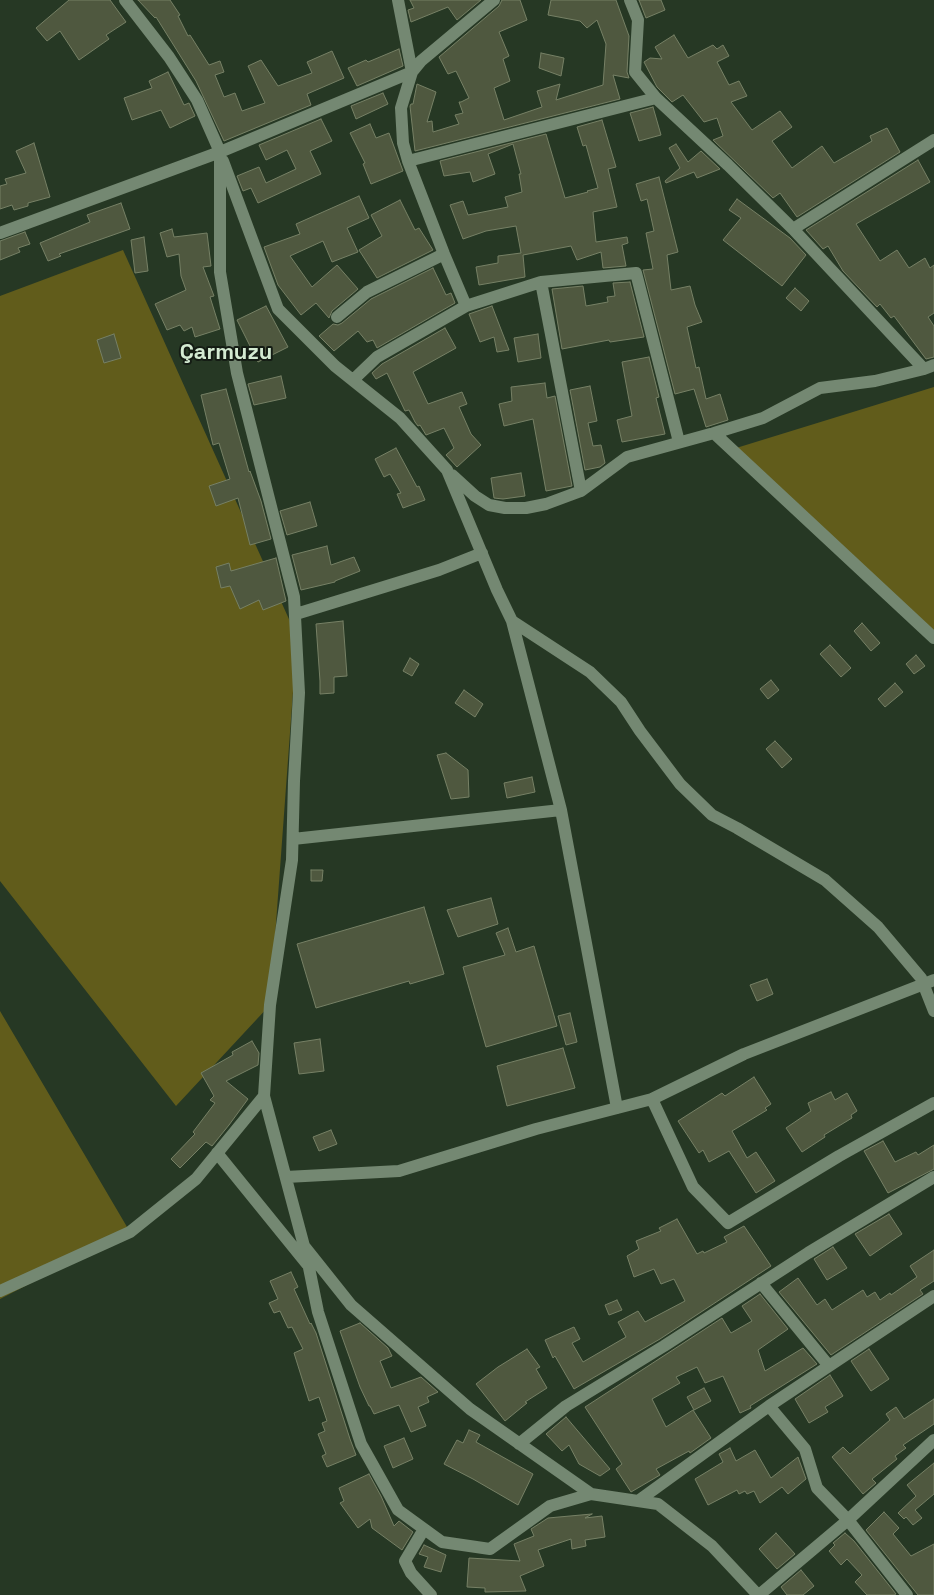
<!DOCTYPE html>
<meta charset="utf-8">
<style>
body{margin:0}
canvas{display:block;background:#263824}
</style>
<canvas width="934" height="1595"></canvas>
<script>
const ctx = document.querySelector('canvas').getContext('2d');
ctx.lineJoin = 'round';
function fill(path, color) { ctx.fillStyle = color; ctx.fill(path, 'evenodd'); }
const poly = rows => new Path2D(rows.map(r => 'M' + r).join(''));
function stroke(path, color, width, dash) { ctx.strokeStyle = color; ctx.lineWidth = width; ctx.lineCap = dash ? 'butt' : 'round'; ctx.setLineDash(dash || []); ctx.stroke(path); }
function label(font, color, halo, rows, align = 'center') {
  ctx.font = font + ' "Space Grotesk",sans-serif'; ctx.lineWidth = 4; ctx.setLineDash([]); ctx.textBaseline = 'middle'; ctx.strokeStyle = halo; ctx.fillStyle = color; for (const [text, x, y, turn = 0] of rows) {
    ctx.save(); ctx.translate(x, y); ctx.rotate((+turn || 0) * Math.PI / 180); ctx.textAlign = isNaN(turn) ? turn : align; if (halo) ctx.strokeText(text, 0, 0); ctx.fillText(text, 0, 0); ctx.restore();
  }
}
fill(poly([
 [123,250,297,637,270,1005,176,1106,0,881,0,296],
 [934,387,934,632,733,449],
 [0,1011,130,1232,0,1299]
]), '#615c1b');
const building = poly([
 [69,0,110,0,126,22,106,35,109,39,79,60,60,31,47,41,36,28,69,0],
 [138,0,170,0,180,15,178,16,188,36,190,35,209,65,220,61,224,72,215,75,224,97,235,93,242,111,265,103,248,66,261,60,278,86,312,73,307,62,332,51,344,78,307,94,311,105,224,141,196,81,156,17,155,18,138,0],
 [410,0,481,0,457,20,448,7,411,22,408,10,414,8,410,0],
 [502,0,520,0,527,20,499,32,509,56,503,59,510,81,494,88,504,120,542,107,537,91,560,84,556,100,603,85,606,44,597,20,587,28,580,21,548,15,551,0,616,0,629,36,627,72,629,78,613,75,620,99,415,151,410,106,411,104,413,104,417,84,436,92,427,122,432,121,433,132,459,124,455,115,463,113,459,102,461,102,469,98,456,71,448,74,439,57,499,6,502,0],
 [639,0,661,0,665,10,646,18,639,0],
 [674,35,688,58,713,45,717,49,723,45,729,56,717,62,729,85,739,81,747,96,731,102,752,130,780,111,792,127,772,141,792,168,822,146,834,163,872,141,870,136,887,128,900,152,797,217,780,193,773,198,713,140,723,136,717,118,704,122,683,95,672,102,657,87,644,62,650,58,662,59,655,47,674,35],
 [399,49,403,66,357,86,348,68,366,60,368,62,399,49],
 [541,53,564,58,561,76,539,68,541,53],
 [168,72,184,105,189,103,195,116,170,128,161,110,132,120,124,98,152,88,149,81,168,72],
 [383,93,388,104,356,119,351,106,383,93],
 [653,107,661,135,639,141,630,113,653,107],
 [321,119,332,141,310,151,321,174,258,203,251,188,243,191,237,176,259,167,266,183,296,169,287,150,266,160,259,145,321,119],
 [602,120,616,167,608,169,617,207,593,212,596,242,627,237,628,243,622,245,626,266,603,268,601,252,577,260,571,246,523,255,525,277,479,285,476,267,498,263,498,256,521,253,516,226,486,231,463,239,450,205,463,201,468,215,508,207,505,197,522,192,519,174,521,174,513,144,488,154,495,174,473,182,470,172,444,176,440,161,546,134,565,198,588,192,587,191,598,188,586,145,583,146,577,127,602,120],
 [370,124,376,138,389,133,403,171,371,184,363,164,365,163,350,133,370,124],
 [34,143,50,197,28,203,28,206,14,210,12,205,0,209,0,186,7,184,5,179,26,173,16,151,34,143],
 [676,144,688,162,701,151,720,169,697,178,694,172,666,183,665,181,680,168,669,148,676,144],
 [918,160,930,182,856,224,880,261,897,250,909,268,925,258,930,268,934,265,934,313,928,317,934,326,934,357,926,359,894,316,891,318,880,304,877,307,843,271,828,246,823,249,806,230,918,160],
 [659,177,678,252,667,255,671,290,690,286,695,305,702,322,687,327,696,368,699,367,706,399,720,394,728,420,706,427,694,389,675,394,643,270,653,269,646,233,654,231,647,199,641,201,636,184,659,177],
 [359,196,369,218,347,228,358,252,332,262,323,241,290,256,312,287,337,265,358,289,332,311,329,318,316,303,301,315,278,285,264,247,300,234,296,224,359,196],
 [737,199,790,238,806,255,782,286,723,240,741,218,729,210,737,199],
 [400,200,415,230,419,228,433,250,377,278,359,250,382,236,371,215,400,200],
 [121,203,130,229,59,254,61,256,48,261,40,243,90,222,87,215,121,203],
 [172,229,174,237,207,233,211,266,203,267,214,296,210,297,220,329,195,337,192,327,184,331,180,325,167,330,155,304,186,290,181,276,179,254,167,257,160,233,172,229],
 [25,232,30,244,18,248,20,252,0,260,0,241,25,232],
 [144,237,148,271,135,273,131,240,144,237],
 [433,268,446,295,451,293,455,303,377,348,373,340,367,342,358,331,334,351,319,336,333,324,338,325,342,323,371,299,433,268],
 [630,282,644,337,610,342,609,340,562,349,552,289,583,286,586,306,608,302,607,297,615,296,613,283,630,282],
 [795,288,809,301,801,311,786,298,795,288],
 [266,306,288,347,258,362,237,320,266,306],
 [492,306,497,319,509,350,497,352,494,337,480,342,469,314,492,306],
 [445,328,456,348,413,372,428,404,462,392,467,404,459,407,471,434,481,445,457,467,446,455,454,448,444,428,426,435,420,425,418,426,415,422,409,410,405,411,387,373,376,379,372,373,382,364,445,328],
 [114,334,121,358,104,363,97,340,114,334],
 [538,334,541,358,518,362,514,338,538,334],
 [649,357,659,397,656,398,665,434,622,442,617,420,632,416,622,362,649,357],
 [281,376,286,398,254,405,248,384,281,376],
 [545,383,547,398,555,396,572,486,546,491,533,419,504,426,499,404,512,401,511,387,545,383],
 [590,386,597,421,588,423,593,446,601,445,605,463,600,467,585,470,570,390,590,386],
 [226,389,249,472,250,471,261,501,271,539,250,545,238,498,216,506,209,486,230,479,219,443,213,445,201,395,226,389],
 [396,448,417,487,419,486,425,500,403,508,397,494,401,493,390,474,384,477,375,459,396,448],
 [521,473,525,496,503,499,494,498,491,478,521,473],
 [310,502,317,526,287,535,280,511,310,502],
 [327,546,331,565,354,557,360,571,335,581,335,582,301,590,292,555,327,546],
 [276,558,286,601,263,610,259,600,240,609,230,586,221,588,216,567,229,563,231,571,276,558],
 [343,621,347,676,334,677,334,693,320,694,320,681,316,624,343,621],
 [862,623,880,643,871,651,854,631,862,623],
 [830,645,851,668,841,677,820,654,830,645],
 [916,655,925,666,914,674,906,664,916,655],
 [410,658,419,664,412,676,403,671,410,658],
 [771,680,779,690,768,699,760,689,771,680],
 [895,683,903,692,885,707,878,699,895,683],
 [464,690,483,704,475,717,455,703,464,690],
 [775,741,792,759,782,768,766,749,775,741],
 [446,753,468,770,469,797,451,799,437,755,446,753],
 [532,777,535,792,507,798,504,783,532,777],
 [311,870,323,870,322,881,311,881,311,870],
 [491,898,498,924,458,937,447,910,491,898],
 [424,907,444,974,410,984,409,981,316,1008,297,944,424,907],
 [508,928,516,952,534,946,557,1026,486,1047,463,967,505,955,496,933,508,928],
 [767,979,773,994,757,1001,750,985,767,979],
 [570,1013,577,1042,566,1045,558,1016,570,1013],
 [320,1039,324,1071,299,1074,294,1043,320,1039],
 [252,1041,259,1053,258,1065,226,1081,248,1099,229,1125,212,1146,206,1142,180,1168,171,1159,195,1134,193,1132,215,1103,210,1100,214,1096,201,1073,233,1055,232,1052,252,1041],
 [563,1048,575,1088,507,1106,497,1066,563,1048],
 [754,1077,771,1104,765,1108,767,1110,732,1131,747,1158,756,1152,775,1181,756,1193,729,1151,709,1162,703,1150,699,1153,678,1121,722,1093,725,1096,754,1077],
 [831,1092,835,1100,847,1093,857,1111,851,1115,852,1118,824,1135,825,1137,802,1152,786,1128,811,1111,808,1103,831,1092],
 [331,1130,337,1144,319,1151,313,1137,331,1130],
 [883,1141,895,1162,916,1152,918,1155,934,1145,934,1169,888,1193,864,1151,883,1141],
 [889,1214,902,1234,870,1256,855,1234,889,1214],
 [677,1219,697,1254,703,1251,704,1253,727,1242,724,1237,744,1226,771,1266,660,1339,574,1389,555,1356,553,1358,545,1340,574,1327,580,1339,572,1343,583,1362,626,1337,618,1322,638,1311,645,1322,685,1301,674,1279,661,1284,654,1269,634,1277,627,1256,639,1249,636,1241,661,1231,659,1228,677,1219],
 [833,1247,847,1268,827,1280,814,1259,833,1247],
 [934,1250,934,1281,920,1290,923,1294,831,1355,779,1292,798,1278,817,1305,825,1299,832,1310,863,1290,867,1297,875,1292,880,1300,890,1293,891,1295,917,1277,910,1266,934,1250],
 [291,1272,298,1287,294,1289,310,1324,311,1323,316,1333,350,1439,356,1455,327,1467,322,1456,326,1454,318,1434,325,1431,322,1423,327,1421,319,1397,309,1401,294,1353,303,1349,292,1327,288,1328,280,1311,274,1313,269,1303,278,1299,270,1281,291,1272],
 [760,1294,788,1329,758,1350,765,1371,803,1348,817,1364,750,1406,751,1408,740,1413,723,1376,705,1383,697,1367,676,1377,680,1383,652,1399,666,1427,693,1410,711,1438,690,1453,689,1451,656,1469,660,1475,631,1492,616,1469,622,1464,585,1407,722,1318,731,1333,752,1321,742,1306,760,1294],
 [617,1300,622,1310,609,1315,605,1305,617,1300],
 [360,1323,388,1348,392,1356,380,1361,391,1388,421,1377,438,1392,427,1397,429,1402,418,1407,426,1426,411,1432,399,1405,374,1414,370,1406,369,1406,360,1387,340,1331,360,1323],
 [527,1349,540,1367,536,1369,547,1388,525,1402,527,1403,505,1421,476,1384,498,1367,527,1349],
 [869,1349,889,1379,871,1391,851,1361,869,1349],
 [830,1375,843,1396,825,1407,828,1412,809,1423,795,1399,830,1375],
 [704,1388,711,1401,694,1410,687,1397,704,1388],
 [934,1399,934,1424,903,1445,906,1448,895,1456,897,1459,872,1479,876,1483,863,1494,832,1457,843,1447,850,1454,890,1420,886,1414,896,1407,904,1419,934,1399],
 [566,1417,610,1469,600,1476,579,1464,569,1445,562,1451,546,1434,566,1417],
 [469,1430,480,1435,476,1442,533,1474,518,1505,473,1479,444,1464,457,1440,463,1443,469,1430],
 [404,1438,413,1459,393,1468,384,1446,404,1438],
 [730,1448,736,1461,755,1450,771,1478,798,1457,806,1479,788,1494,782,1487,760,1503,754,1491,747,1494,745,1491,739,1494,737,1490,708,1505,695,1479,723,1462,719,1454,730,1448],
 [934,1463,934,1494,915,1510,922,1518,913,1525,906,1517,904,1519,898,1513,916,1496,907,1485,934,1463],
 [369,1474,381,1496,394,1526,399,1521,413,1532,402,1550,372,1528,370,1519,358,1528,340,1503,344,1501,339,1488,369,1474],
 [884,1512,899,1528,893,1534,911,1556,934,1544,934,1595,918,1595,866,1530,884,1512],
 [592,1514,585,1518,602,1516,605,1537,585,1540,586,1546,572,1549,571,1539,538,1550,544,1566,520,1576,526,1591,485,1592,485,1588,467,1587,469,1558,520,1561,514,1544,534,1536,531,1529,548,1518,592,1514],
 [776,1533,795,1554,777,1569,759,1549,776,1533],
 [845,1533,854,1541,896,1594,894,1595,867,1595,855,1582,862,1575,847,1559,841,1565,829,1551,835,1545,833,1543,845,1533],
 [424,1545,446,1555,441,1572,424,1567,428,1557,419,1554,424,1545],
 [801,1570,814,1586,803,1595,787,1595,781,1587,801,1570]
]);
fill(building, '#4f583f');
stroke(building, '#768065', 1);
stroke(poly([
 [125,0,169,57,197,100,220,152,220,272,237,373,294,597,299,693,294,781,292,860,270,1005,264,1096,304,1246,351,1305,470,1409,591,1494,658,1504,712,1546,758,1595],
 [398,0,412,72,421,61,494,0],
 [630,0,638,20,635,72,656,98,728,165,793,229,924,369,934,365],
 [412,72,401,108,403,143,408,161,444,254,466,306,541,282,581,491],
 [223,161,278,309,335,366,400,418,447,470,497,590,512,621,590,672,621,702,640,731,680,784,712,815,737,828,825,880,878,927,921,978,934,1011],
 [408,161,656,98],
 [793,229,934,140],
 [0,233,220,152,412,72],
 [541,282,636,273,679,442],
 [337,317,367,292,444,254],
 [353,380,377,357,466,306],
 [714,433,934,638],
 [452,475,475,496,489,505,505,508,526,508,546,504,581,491,627,457,714,433,763,418,820,388,875,381,924,369],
 [296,614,439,570,482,553],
 [512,621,561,810,617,1108],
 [293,839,561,810],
 [934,980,744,1054,652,1099,693,1187,728,1223,839,1156,934,1103],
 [217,1153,307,1264],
 [286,1177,399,1171,536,1129,652,1099],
 [305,1248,318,1312,361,1444,398,1510,442,1542,490,1549,550,1506,591,1494],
 [761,1283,829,1366],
 [0,1291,130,1232,196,1179,264,1096],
 [769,1406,934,1296],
 [519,1444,566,1406,664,1346,808,1253,934,1177],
 [638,1501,769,1406,805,1449,817,1488,848,1520,907,1595],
 [424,1529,405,1561,411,1573,431,1595],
 [759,1595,848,1520,934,1440]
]), '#748872', 12);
label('bold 22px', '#d4ebd2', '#141c14', [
 ["Çarmuzu",226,353]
]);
</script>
